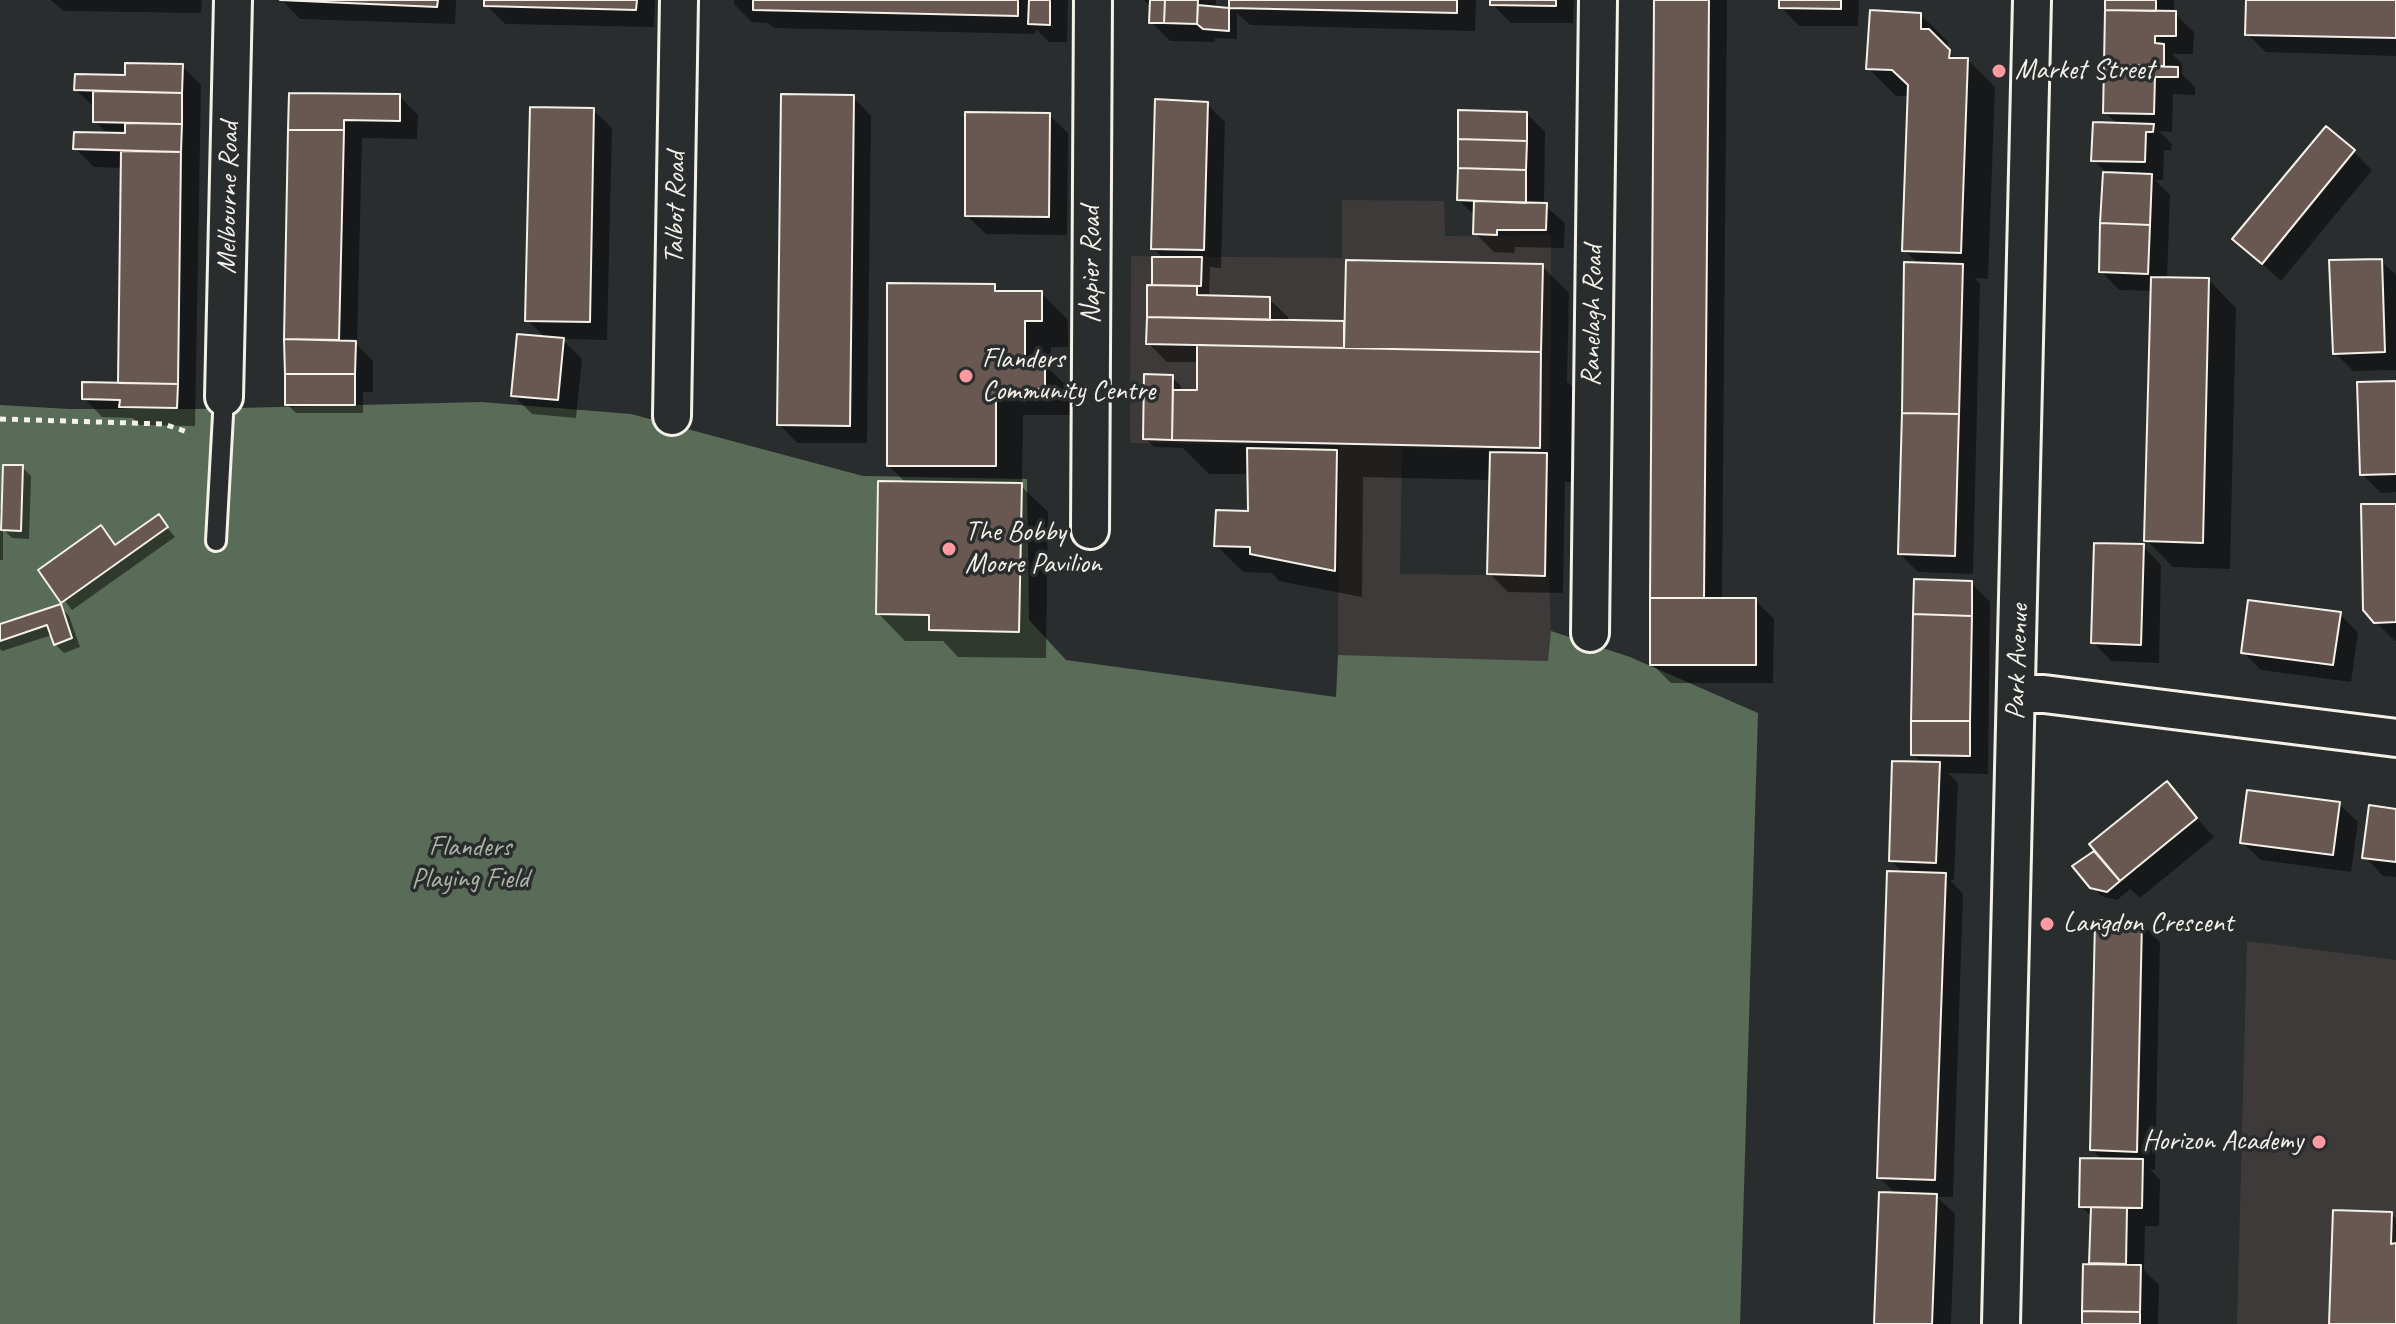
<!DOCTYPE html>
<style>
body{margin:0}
canvas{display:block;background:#2a2d2e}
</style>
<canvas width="2396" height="1324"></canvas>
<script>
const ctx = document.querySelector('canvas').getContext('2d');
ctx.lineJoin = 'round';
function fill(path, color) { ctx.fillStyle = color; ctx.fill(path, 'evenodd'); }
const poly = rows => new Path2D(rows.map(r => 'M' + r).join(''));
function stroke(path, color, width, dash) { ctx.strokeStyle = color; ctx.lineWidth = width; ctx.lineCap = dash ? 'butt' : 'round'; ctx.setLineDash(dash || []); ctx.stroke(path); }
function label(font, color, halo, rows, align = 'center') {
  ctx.font = font + ' Caveat,sans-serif'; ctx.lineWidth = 7; ctx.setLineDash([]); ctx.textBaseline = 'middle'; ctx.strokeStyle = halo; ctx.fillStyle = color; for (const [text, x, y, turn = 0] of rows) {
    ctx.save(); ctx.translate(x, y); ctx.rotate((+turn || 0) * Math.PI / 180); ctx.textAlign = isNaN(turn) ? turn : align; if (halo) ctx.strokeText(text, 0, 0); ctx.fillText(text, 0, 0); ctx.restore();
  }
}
fill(poly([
 [1342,200,1444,201,1445,236,1551,235,1550,450,1402,448,1400,574,1549,576,1551,631,1549,661,1338,655,1339,446,1130,443,1131,256,1342,258],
 [2247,941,2396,960,2396,1324,2237,1324]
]), '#3d3a39');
fill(poly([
 [481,402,631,414,863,476,1027,479,1029,620,1066,660,1336,697,1338,655,1548,661,1551,631,1630,657,1758,713,1740,1324,0,1324,0,405,69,409,198,409]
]), '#596c57');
fill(poly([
 [51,0,202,0,201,13,63,11],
 [282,0,456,0,455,24,300,19],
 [486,0,655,0,654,27,505,24,486,5],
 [734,0,1068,0,1067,42,1049,42,1036,29,1035,34,774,28,768,23,752,22,734,4],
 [1144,0,1216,0,1216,9,1231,10,1231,0,1476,0,1475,31,1250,25,1237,13,1237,39,1215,38,1215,42,1170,41,1151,22,1152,8],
 [1492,0,1574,0,1573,23,1511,23,1492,4],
 [1656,0,1727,0,1722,600,1755,600,1774,619,1773,683,1671,683,1652,664],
 [1781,0,1859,0,1858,26,1799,26,1781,7],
 [2107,0,2174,0,2174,13,2194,32,2193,54,2172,54,2182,64,2182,74,2195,87,2195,95,2173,94,2172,132,2159,131,2172,144,2171,150,2164,150,2163,180,2155,180,2170,195,2167,280,2209,280,2236,308,2230,569,2173,567,2146,540,2152,291,2119,290,2101,271,2105,171,2093,160,2118,125,2105,112],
 [2248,0,2396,0,2396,56,2266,52,2247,34],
 [1921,15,1948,42,1947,51,1957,60,1968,60,1995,87,1988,279,1975,278,1980,284,1973,574,1918,572,1900,554,1920,265,1904,250,1910,96,1896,96,1868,68],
 [182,66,201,85,195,426,140,425,133,418,102,417,84,398,120,385,123,168,94,167,75,148,108,134,95,121,95,108,76,90],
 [291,95,399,96,418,115,417,139,362,138,357,345,373,361,373,392,363,392,363,413,296,413,287,404],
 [853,97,871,116,867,443,797,443,779,424],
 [1207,104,1225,122,1221,268,1210,267,1209,297,1269,299,1288,317,1288,322,1346,323,1542,266,1569,293,1567,382,1575,389,1574,482,1565,482,1563,593,1508,592,1490,574,1491,480,1363,477,1362,597,1279,581,1272,573,1243,572,1216,545,1250,513,1250,474,1209,474,1183,448,1154,447,1145,438,1172,377,1181,386,1181,392,1198,392,1199,362,1167,362,1148,343,1154,259,1164,259,1153,248],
 [593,110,612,128,607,340,562,339,582,359,576,418,532,414,513,395,546,338,527,320],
 [1527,114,1545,132,1544,205,1565,223,1564,248,1515,247,1514,253,1494,252,1475,233,1476,217,1459,200],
 [1049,115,1068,133,1067,235,986,234,967,216],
 [2353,151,2372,170,2281,281,2235,239],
 [2381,261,2396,275,2396,370,2353,371,2335,353],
 [994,286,1001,293,1041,293,1068,320,1068,347,1051,347,1051,371,1072,391,1072,415,1023,415,1022,487,1048,512,1046,658,958,657,943,641,905,641,878,613,906,483,889,466],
 [2396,383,2396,492,2381,493,2362,474],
 [22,467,31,476,29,539,12,538,3,529,3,560,0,560,0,509,4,513],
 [2396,506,2396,641,2395,641,2376,622],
 [158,517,175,537,72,610,41,570,101,527,117,546],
 [2143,546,2161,565,2159,663,2111,661,2093,642],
 [1971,583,1990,602,1988,774,1948,773,1958,783,1954,880,1950,880,1963,894,1953,1197,1937,1197,1955,1214,1951,1324,1876,1324,1896,1194,1879,1177,1904,874,1891,860,1923,764,1913,754],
 [60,607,69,616,80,647,64,653,55,644,52,635,2,651,0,649,0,626],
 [2340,614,2358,633,2351,682,2261,670,2243,652],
 [2166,784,2214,837,2140,898,2130,889,2117,900,2101,896,2092,886,2102,861],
 [2339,804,2358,822,2351,872,2261,860,2242,842],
 [2396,811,2396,877,2383,876,2365,857],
 [2141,923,2160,942,2155,1170,2150,1169,2160,1180,2159,1226,2145,1226,2144,1270,2159,1285,2158,1324,2084,1324,2091,1265,2092,1217,2081,1206,2103,1160,2092,1150],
 [2391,1214,2396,1219,2396,1324,2331,1324]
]), '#0007');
const building = poly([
 [280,0,438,0,437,7,280,0],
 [484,0,637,0,636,10,484,6,484,0],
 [753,0,1018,0,1018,16,753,10,753,0],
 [1029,0,1050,0,1050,25,1028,24,1029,0],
 [1150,0,1165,0,1164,23,1149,23,1150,0],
 [1165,0,1198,0,1197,24,1164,23,1165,0],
 [1229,0,1457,0,1457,13,1229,8,1229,0],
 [1490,0,1556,0,1556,6,1490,5,1490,0],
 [1654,0,1709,0,1704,598,1650,598,1654,0],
 [1779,0,1841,0,1841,9,1779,8,1779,0],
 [2105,0,2156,0,2156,11,2105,10,2105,0],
 [2246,0,2396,0,2396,38,2245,35,2246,0],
 [1198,5,1229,8,1229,31,1203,29,1197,24,1198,5],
 [1870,10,1921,13,1921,29,1929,29,1950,50,1949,58,1968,58,1961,253,1902,251,1908,85,1892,70,1866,69,1870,10],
 [2105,10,2176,11,2176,36,2155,36,2155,43,2164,44,2164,66,2104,65,2105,10],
 [125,63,183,64,182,93,74,90,75,74,125,75,125,63],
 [2104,65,2178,67,2178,77,2155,77,2154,114,2103,113,2104,65],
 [93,91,182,93,182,124,93,122,93,91],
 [289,93,400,94,400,121,344,120,344,130,288,130,289,93],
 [781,94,854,95,850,426,777,425,781,94],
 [1155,99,1208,102,1204,250,1151,249,1155,99],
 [530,107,594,108,590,322,525,321,530,107],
 [1458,110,1527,112,1527,141,1458,139,1458,110],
 [965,112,1050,113,1049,217,965,216,965,112],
 [2093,122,2154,124,2153,132,2146,132,2145,162,2091,161,2093,122],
 [125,123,182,124,181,152,73,149,74,132,125,133,125,123],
 [2326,126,2355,150,2262,264,2232,239,2326,126],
 [288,130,344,130,339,340,284,339,288,130],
 [1458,139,1527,141,1526,170,1458,168,1458,139],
 [121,151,181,152,178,384,118,383,121,151],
 [1458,168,1526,170,1526,203,1457,200,1458,168],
 [2103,172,2152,174,2150,225,2100,223,2103,172],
 [1474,201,1547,203,1546,230,1497,230,1497,235,1473,234,1474,201],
 [2100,223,2150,225,2148,274,2099,272,2100,223],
 [1152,257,1202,257,1201,286,1152,285,1152,257],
 [2382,259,2385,352,2333,354,2329,260,2382,259],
 [1346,260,1543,264,1541,352,1344,348,1346,260],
 [1904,262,1963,264,1959,414,1902,413,1904,262],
 [2151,277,2209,278,2203,543,2144,541,2151,277],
 [887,283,995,284,995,291,1042,291,1042,321,1025,321,1025,362,1045,362,1045,389,996,389,996,466,887,466,887,283],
 [1147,285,1197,286,1197,295,1270,297,1270,320,1147,317,1147,285],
 [1147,317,1344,321,1344,348,1146,344,1147,317],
 [517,334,564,338,558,400,511,396,517,334],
 [284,339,356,341,355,374,285,374,284,339],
 [1197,345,1541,352,1540,448,1172,440,1173,390,1197,390,1197,345],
 [285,374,355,374,355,405,285,405,285,374],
 [1144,374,1173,375,1172,440,1143,439,1144,374],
 [2396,381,2396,474,2360,475,2357,382,2396,381],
 [82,382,178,384,177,408,119,407,120,400,82,399,82,382],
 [1902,413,1959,414,1955,556,1898,554,1902,413],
 [1247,448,1337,450,1335,571,1250,554,1250,547,1214,546,1216,510,1248,511,1247,448],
 [1490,452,1547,453,1545,576,1487,574,1490,452],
 [3,465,23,465,21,531,1,530,3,465],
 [878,481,1022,483,1019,632,929,630,929,615,876,614,878,481],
 [2361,504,2396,504,2396,622,2374,623,2363,610,2361,504],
 [159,514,168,527,61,603,38,570,101,525,115,545,159,514],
 [2094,543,2144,544,2141,645,2091,643,2094,543],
 [1914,579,1972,581,1972,616,1913,614,1914,579],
 [1650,598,1756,598,1756,665,1650,665,1650,598],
 [2248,600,2341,612,2333,665,2241,653,2248,600],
 [61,604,72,638,54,645,47,625,0,641,0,624,61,604],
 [1913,614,1972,616,1970,721,1911,721,1913,614],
 [1911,721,1970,721,1970,756,1911,755,1911,721],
 [1892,761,1940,762,1936,863,1889,861,1892,761],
 [2167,781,2197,818,2120,881,2089,844,2167,781],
 [2247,790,2340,802,2333,855,2240,843,2247,790],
 [2369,805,2396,809,2396,862,2362,858,2369,805],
 [2094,851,2120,881,2107,892,2090,888,2072,866,2094,851],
 [1887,871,1946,873,1935,1180,1877,1178,1887,871],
 [2095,920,2142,921,2137,1152,2090,1150,2095,920],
 [2080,1158,2143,1159,2142,1208,2079,1207,2080,1158],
 [1879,1192,1937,1194,1932,1324,1874,1324,1879,1192],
 [2091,1207,2127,1208,2126,1264,2089,1263,2091,1207],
 [2333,1210,2392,1212,2391,1244,2396,1243,2396,1324,2329,1324,2333,1210],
 [2083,1264,2141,1265,2140,1312,2082,1311,2083,1264],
 [2082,1311,2140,1312,2140,1324,2082,1324,2082,1311]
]);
fill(building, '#695852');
stroke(building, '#f4f1e8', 2);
const service = poly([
 [216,541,224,397]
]);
const minor = poly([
 [224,397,233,0],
 [672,416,679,0],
 [1090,530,1093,0],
 [1590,633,1598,0],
 [2017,694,2044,694,2396,738],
 [2001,1324,2032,0]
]);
stroke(service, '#f4f1e8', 24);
stroke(minor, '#f4f1e8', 42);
stroke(poly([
 [0,419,164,424,190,433]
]), '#f4f1e8', 5, [6, 6]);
stroke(service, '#2a2d2e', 18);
stroke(minor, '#2a2d2e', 36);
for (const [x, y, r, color] of [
 [1999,71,8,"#ff9aa2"],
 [966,376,8,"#ff9aa2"],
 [949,549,8,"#ff9aa2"],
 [2047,924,8,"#ff9aa2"],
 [2319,1142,8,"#ff9aa2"]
]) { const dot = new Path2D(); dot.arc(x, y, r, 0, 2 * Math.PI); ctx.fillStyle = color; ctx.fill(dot); stroke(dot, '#2a2d2e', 3); }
label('28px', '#f4f1e8', '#2a2d2e', [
 ["Market Street",2015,71],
 ["Flanders",982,360],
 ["Community Centre",982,392],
 ["The Bobby",965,533],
 ["Moore Pavilion",965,565],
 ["Langdon Crescent",2063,924],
 ["Horizon Academy",2303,1142,"right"]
], 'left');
label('28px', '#f4f1e8', '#2a2d2e', [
 ["Melbourne Road",229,198,-89],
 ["Talbot Road",676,208,-89],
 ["Napier Road",1092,265,-90],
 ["Ranelagh Road",1593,316,-89],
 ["Park Avenue",2018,662,-88]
]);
label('28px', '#aeb5a7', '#2a2d2e', [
 ["Flanders",470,848],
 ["Playing Field",470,880]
]);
</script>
